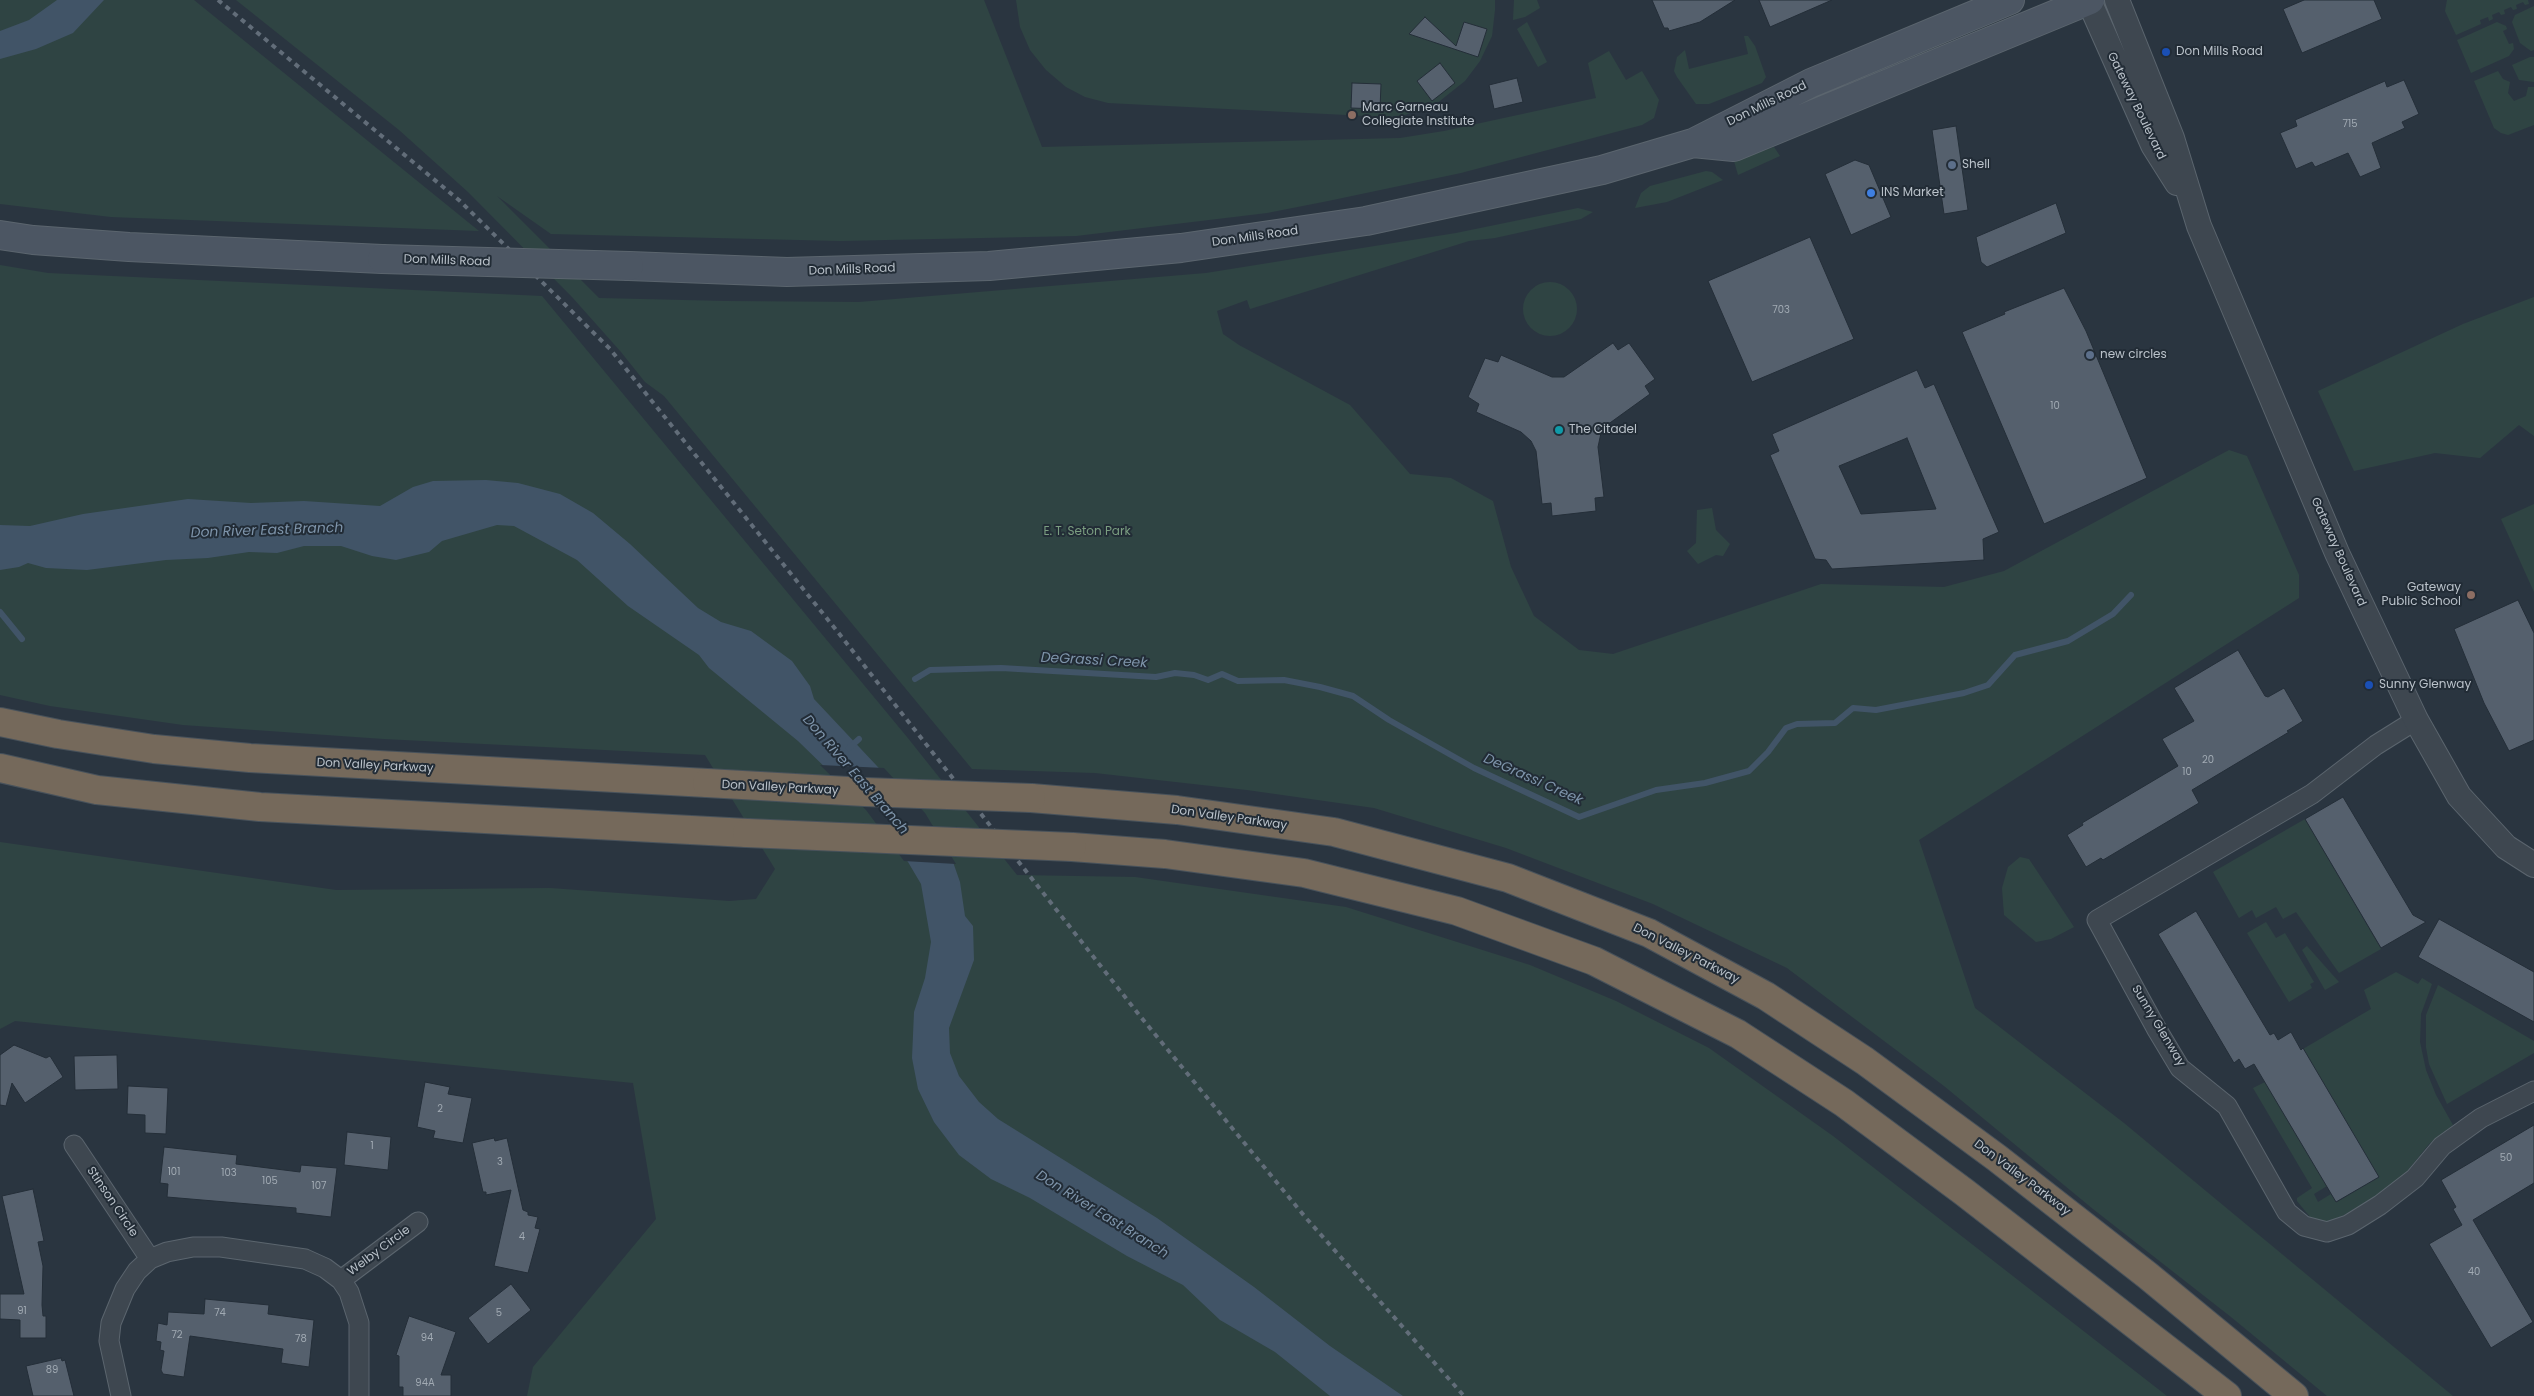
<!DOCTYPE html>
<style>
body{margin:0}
canvas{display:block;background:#2a3540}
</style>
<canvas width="2534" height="1396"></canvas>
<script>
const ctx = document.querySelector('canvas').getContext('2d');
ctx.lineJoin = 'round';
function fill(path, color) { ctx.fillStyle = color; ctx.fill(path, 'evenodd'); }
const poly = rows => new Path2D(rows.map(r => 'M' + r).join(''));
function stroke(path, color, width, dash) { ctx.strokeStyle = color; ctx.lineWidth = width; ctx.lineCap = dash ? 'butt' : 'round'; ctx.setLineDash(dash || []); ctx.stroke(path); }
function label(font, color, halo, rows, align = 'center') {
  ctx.font = font + ' Poppins,sans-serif'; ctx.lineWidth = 4; ctx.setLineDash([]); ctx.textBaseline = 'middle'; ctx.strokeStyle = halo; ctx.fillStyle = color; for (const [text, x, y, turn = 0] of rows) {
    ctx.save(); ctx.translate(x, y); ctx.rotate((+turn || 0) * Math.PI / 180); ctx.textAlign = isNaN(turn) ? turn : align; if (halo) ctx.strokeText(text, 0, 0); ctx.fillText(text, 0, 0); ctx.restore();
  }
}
fill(poly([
 [0,0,194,0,479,231,111,217,0,204],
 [236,0,984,0,1042,147,1400,138,1444,131,1596,98,1588,63,1609,51,1626,80,1642,71,1659,100,1654,118,1642,125,1461,173,1328,201,1267,213,1076,236,840,241,551,234,497,196,599,298,725,301,859,302,1206,273,1456,233,1578,208,1593,212,1581,219,1495,238,1469,241,1250,309,1247,300,1217,311,1223,334,1239,345,1350,405,1410,474,1451,478,1493,501,1511,567,1534,616,1579,650,1613,654,1821,584,1944,587,2004,571,2229,450,2247,456,2299,575,2299,598,1919,840,1975,1008,2124,1123,2453,1396,2327,1396,2231,1317,2093,1209,1944,1086,1787,968,1653,904,1506,848,1374,808,1247,790,1095,773,972,769,664,396,645,382,621,352,572,297,468,192,399,130],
 [1016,0,1495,0,1495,10,1492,36,1480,61,1465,81,1436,104,1405,115,1386,117,1108,103,1085,97,1066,87,1046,70,1030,50,1020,27],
 [1514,0,1537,0,1540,8,1525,17,1513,20],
 [2447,0,2528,0,2529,4,2525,5,2523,2,2516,5,2517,9,2513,10,2511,7,2504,10,2505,14,2501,15,2499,12,2492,15,2493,19,2489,21,2488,17,2480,20,2481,24,2456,35,2445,11],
 [2534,6,2534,50,2531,51,2520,43,2512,22,2515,15],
 [1527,22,1547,62,1538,67,1517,29],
 [2497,22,2506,26,2507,29,2503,31,2509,44,2513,43,2514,49,2509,56,2471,73,2457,40],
 [1744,36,1748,36,1755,46,1766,77,1762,83,1709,104,1696,104,1677,77,1674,71,1677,57,1685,50,1689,69,1748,54],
 [2530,57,2534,57,2534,82,2519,80,2512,65],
 [2498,71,2503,79,2510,82,2508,93,2514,101,2526,96,2528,87,2534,87,2534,125,2508,135,2501,133,2494,128,2474,81],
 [1774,147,1780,156,1738,175,1734,161],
 [1706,171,1712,172,1723,180,1667,202,1635,208,1641,193,1650,186],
 [0,265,48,273,542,296,907,737,1017,875,1135,877,1346,907,1530,965,1616,1001,1709,1048,1833,1136,2167,1396,527,1396,533,1367,656,1219,633,1083,15,1021,0,1029,0,842,336,890,550,888,729,901,756,899,775,869,705,755,384,739,183,725,50,706,0,695],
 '1523 309a27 27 0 1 1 54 0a27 27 0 1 1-54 0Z',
 [2534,297,2534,436,2519,425,2480,458,2435,453,2354,471,2318,391,2463,324],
 [2534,504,2534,592,2501,519],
 [1712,508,1716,530,1730,544,1723,556,1716,555,1698,564,1687,551,1696,543,1697,510],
 [2305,819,2381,949,2339,973,2296,912,2283,919,2276,907,2256,918,2252,910,2239,918,2213,872],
 [2020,857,2029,859,2074,927,2051,939,2036,942,2004,915,2002,888,2008,867],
 [2266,922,2276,938,2285,933,2314,982,2310,984,2312,988,2289,1002,2247,933],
 [2307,946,2339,982,2325,990,2302,950],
 [2396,972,2418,984,2422,978,2432,984,2421,1014,2420,1042,2426,1070,2436,1095,2453,1125,2429,1144,2397,1184,2337,1219,2323,1222,2310,1217,2297,1201,2297,1198,2312,1188,2253,1088,2265,1082,2327,1186,2314,1194,2318,1202,2331,1194,2337,1202,2379,1177,2303,1049,2371,1009,2364,990],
 [2438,985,2534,1041,2534,1053,2447,1104,2429,1064,2426,1047,2426,1015]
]), '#2f4443');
fill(poly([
 [57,0,104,0,73,33,36,49,0,59,0,31,29,20],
 [486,480,518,483,560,494,593,513,630,544,698,608,721,622,751,631,792,661,810,686,814,699,923,815,953,862,960,882,965,916,973,926,974,960,949,1028,950,1053,959,1076,979,1102,998,1119,1157,1218,1254,1287,1330,1346,1403,1396,1330,1396,1275,1352,1220,1320,1183,1285,1127,1256,1030,1198,991,1179,959,1155,934,1122,918,1089,912,1058,914,1012,925,978,931,942,921,884,908,862,868,809,798,741,709,668,699,655,628,606,577,560,514,526,497,525,442,541,429,552,396,560,372,556,341,546,304,546,277,553,249,552,208,558,166,560,87,570,46,568,28,563,19,567,0,570,0,525,30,526,83,514,188,499,251,503,304,501,380,506,413,487,433,481]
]), '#415467');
fill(poly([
 [820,765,884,768,925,813,956,864,904,861,866,810]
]), '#2a3540');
stroke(poly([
 [0,612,22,639],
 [915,679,930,670,1001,668,1156,677,1175,673,1194,675,1208,680,1222,674,1238,681,1284,680,1320,687,1353,696,1389,720,1474,768,1579,817,1656,790,1705,783,1749,771,1768,752,1786,728,1797,724,1835,723,1853,708,1876,710,1964,693,1988,685,2015,655,2068,641,2113,614,2131,595],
 [849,748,859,739]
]), '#415467', 6);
const building = poly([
 [1652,0,1735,0,1700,22,1669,31,1668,28,1664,28,1652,0],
 [1759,0,1832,0,1770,27,1759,0],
 [2304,0,2374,0,2382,19,2302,53,2283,9,2304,0],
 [1425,17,1456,46,1464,22,1487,29,1478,57,1409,34,1425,17],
 [1440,63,1455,83,1432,101,1417,81,1440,63],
 [1517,78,1523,102,1494,109,1489,85,1517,78],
 [2404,80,2419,114,2402,122,2405,128,2372,143,2381,168,2360,177,2348,153,2315,167,2312,162,2296,169,2280,133,2297,126,2295,120,2385,81,2387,87,2404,80],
 [1352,83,1381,84,1380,109,1351,108,1352,83],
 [1956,126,1968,210,1944,214,1932,130,1956,126],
 [1855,160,1869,165,1891,217,1851,235,1825,174,1855,160],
 [2056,203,2066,233,1987,267,1981,262,1976,237,2056,203],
 [1810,237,1854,339,1752,382,1708,281,1810,237],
 [2064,288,2086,331,2147,478,2044,524,1962,332,2005,314,2004,312,2064,288],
 [1613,343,1618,350,1629,343,1655,379,1645,386,1650,394,1607,425,1601,433,1598,447,1604,497,1595,498,1596,511,1552,516,1551,503,1542,504,1536,451,1531,441,1521,432,1476,412,1479,404,1468,397,1485,358,1498,362,1501,355,1552,377,1564,377,1613,343],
 [1917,370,1925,388,1934,384,1999,532,1983,539,1984,560,1832,569,1826,560,1815,559,1770,455,1779,451,1772,434,1917,370],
 [1907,438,1936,509,1861,514,1839,466,1907,438],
 [2518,600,2534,633,2534,740,2509,751,2484,703,2454,629,2518,600],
 [2238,650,2265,696,2268,697,2284,688,2303,721,2287,731,2289,732,2192,790,2199,803,2103,860,2101,858,2086,867,2067,835,2083,825,2082,823,2178,766,2162,739,2194,721,2174,688,2238,650],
 [2343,797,2413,915,2426,922,2381,948,2305,819,2343,797],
 [2196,911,2270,1035,2274,1033,2278,1040,2291,1032,2301,1050,2303,1048,2379,1177,2336,1202,2254,1064,2245,1069,2239,1059,2234,1063,2158,934,2196,911],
 [2439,919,2534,972,2534,1022,2418,957,2439,919],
 [14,1045,46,1058,50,1056,63,1077,25,1103,12,1083,6,1106,0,1105,0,1055,14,1045],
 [117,1055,118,1089,75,1090,74,1056,117,1055],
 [425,1082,450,1087,448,1094,472,1098,463,1143,433,1138,435,1131,417,1127,425,1082],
 [128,1086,168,1088,166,1134,145,1133,145,1115,127,1114,128,1086],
 [2534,1125,2534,1183,2473,1220,2533,1322,2491,1348,2429,1244,2462,1225,2453,1209,2456,1207,2441,1180,2534,1125],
 [347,1132,391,1137,388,1170,344,1165,347,1132],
 [494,1138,495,1141,507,1138,523,1210,528,1212,528,1215,538,1217,535,1228,540,1229,528,1273,494,1266,511,1190,486,1195,486,1192,483,1192,472,1143,494,1138],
 [164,1147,237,1155,236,1164,300,1172,301,1165,337,1168,331,1217,296,1213,296,1208,167,1197,168,1184,160,1183,164,1147],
 [33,1189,44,1241,38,1242,43,1266,42,1305,43,1316,46,1316,46,1338,20,1338,20,1320,0,1319,0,1294,24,1294,2,1196,33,1189],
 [511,1284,531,1310,488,1344,468,1318,511,1284],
 [205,1299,269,1305,268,1314,314,1320,309,1367,281,1363,283,1349,190,1336,184,1377,163,1374,161,1370,164,1351,160,1350,161,1342,156,1341,158,1323,167,1325,168,1312,204,1314,205,1299],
 [409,1316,456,1332,441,1375,451,1375,451,1396,403,1396,403,1387,399,1387,399,1356,396,1355,409,1316],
 [61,1358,62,1361,65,1360,74,1396,33,1396,26,1366,61,1358]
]);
fill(building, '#55606d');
stroke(building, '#242e38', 1);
const minor = poly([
 [2416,720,2376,745,2312,794,2097,920,2156,1028,2180,1068,2227,1106,2287,1212,2304,1226,2327,1232,2348,1225,2380,1205,2415,1178,2442,1146,2481,1118,2534,1091],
 [74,1145,150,1259],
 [341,1280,418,1222],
 [121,1396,109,1341,111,1323,125,1289,137,1271,150,1259,167,1252,193,1247,221,1247,305,1259,325,1268,341,1280,349,1292,359,1323,359,1396]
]);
const tertiary = poly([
 [2117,0,2172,138,2199,226,2337,553,2416,720,2459,796,2506,847,2534,865],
 [2089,1,2153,145,2177,183]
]);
const secondary = poly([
 [1693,143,1734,147,2090,0],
 [0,235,33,240,129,247,382,259],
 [629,266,787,272,989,266,1181,248,1366,221,1602,170,1693,143,1811,83,2010,0]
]);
const motorway = poly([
 [0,722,58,734,154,749,250,758,707,783],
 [0,768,97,790,260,807,747,833],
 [1031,798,1177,810,1334,832,1508,878,1649,933,1766,996,1865,1061,1997,1158,2147,1275,2294,1396],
 [1072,847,1165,854,1304,873,1457,911,1594,961,1738,1034,1844,1103,1964,1192,2227,1396]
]);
stroke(minor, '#5b656e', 21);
stroke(tertiary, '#5b656e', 26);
stroke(secondary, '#5b656e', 30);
stroke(motorway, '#48525b', 30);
stroke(minor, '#3e4750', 19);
stroke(tertiary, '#3e4750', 24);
stroke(secondary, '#4c5663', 28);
stroke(motorway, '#75695b', 28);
stroke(poly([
 [218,0,460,201,610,349,837,631,1140,1016,1306,1218,1464,1396]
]), '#626d79', 4, [5, 5]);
const secondaryBridge = poly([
 [382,259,629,266]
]);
const motorwayBridge = poly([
 [707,783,865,792,1031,798],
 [747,833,1072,847]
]);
stroke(secondaryBridge, '#5b656e', 30, []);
stroke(motorwayBridge, '#48525b', 30, []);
stroke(secondaryBridge, '#4c5663', 28);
stroke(motorwayBridge, '#75695b', 28);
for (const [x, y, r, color] of [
 [2166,52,5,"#1a4fb4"],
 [1352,115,5,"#8d6e63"],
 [1952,165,5,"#5c6f8a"],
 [1871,193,5,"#3f7fe0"],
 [2090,355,5,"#5c6f8a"],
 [1559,430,5,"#0f9aa8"],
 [2471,595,5,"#8d6e63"],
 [2369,685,5,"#1a4fb4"]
]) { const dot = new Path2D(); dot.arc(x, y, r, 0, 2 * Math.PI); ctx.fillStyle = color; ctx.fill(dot); stroke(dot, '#222c36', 2); }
label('10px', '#a1aab3', null, [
 ["715",2350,124],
 ["703",1781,310],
 ["10",2055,406],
 ["20",2208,760],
 ["10",2187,772],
 ["2",440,1109],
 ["1",372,1146],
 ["50",2506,1158],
 ["3",500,1162],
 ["101",174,1172],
 ["103",229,1173],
 ["105",270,1181],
 ["107",319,1186],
 ["4",522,1237],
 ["40",2474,1272],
 ["91",22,1311],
 ["74",220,1313],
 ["5",499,1313],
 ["72",177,1335],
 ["94",427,1338],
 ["78",301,1339],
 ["89",52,1370],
 ["94A",425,1383]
]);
label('12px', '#bac2ca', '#222c36', [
 ["Don Mills Road",2176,52],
 ["Marc Garneau",1362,108],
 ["Collegiate Institute",1362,122],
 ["Shell",1962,165],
 ["INS Market",1881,193],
 ["new circles",2100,355],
 ["The Citadel",1569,430],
 ["Gateway",2461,588,"right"],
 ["Public School",2461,602,"right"],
 ["Sunny Glenway",2379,685]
], 'left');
label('12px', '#bac2ca', '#222c36', [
 ["Don Mills Road",1767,104,-26],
 ["Gateway Boulevard",2136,106,64],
 ["Don Mills Road",1255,237,-8],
 ["Don Mills Road",447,261,2],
 ["Don Mills Road",852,270,-2],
 ["Gateway Boulevard",2338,552,66],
 ["Don Valley Parkway",375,766,3],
 ["Don Valley Parkway",780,788,3],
 ["Don Valley Parkway",1229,818,8],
 ["Don Valley Parkway",1686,954,27],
 ["Sunny Glenway",2158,1026,59],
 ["Don Valley Parkway",2022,1178,37],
 ["Stinson Circle",112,1202,56],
 ["Welby Circle",379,1251,-37]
]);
label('12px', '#7b9e81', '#222c36', [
 ["E. T. Seton Park",1087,532]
]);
label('italic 14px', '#7e94aa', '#222c36', [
 ["Don River East Branch",267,531,-2],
 ["DeGrassi Creek",1094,661,3],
 ["Don River East Branch",855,775,49],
 ["DeGrassi Creek",1533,780,24],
 ["Don River East Branch",1102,1215,32]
]);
</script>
